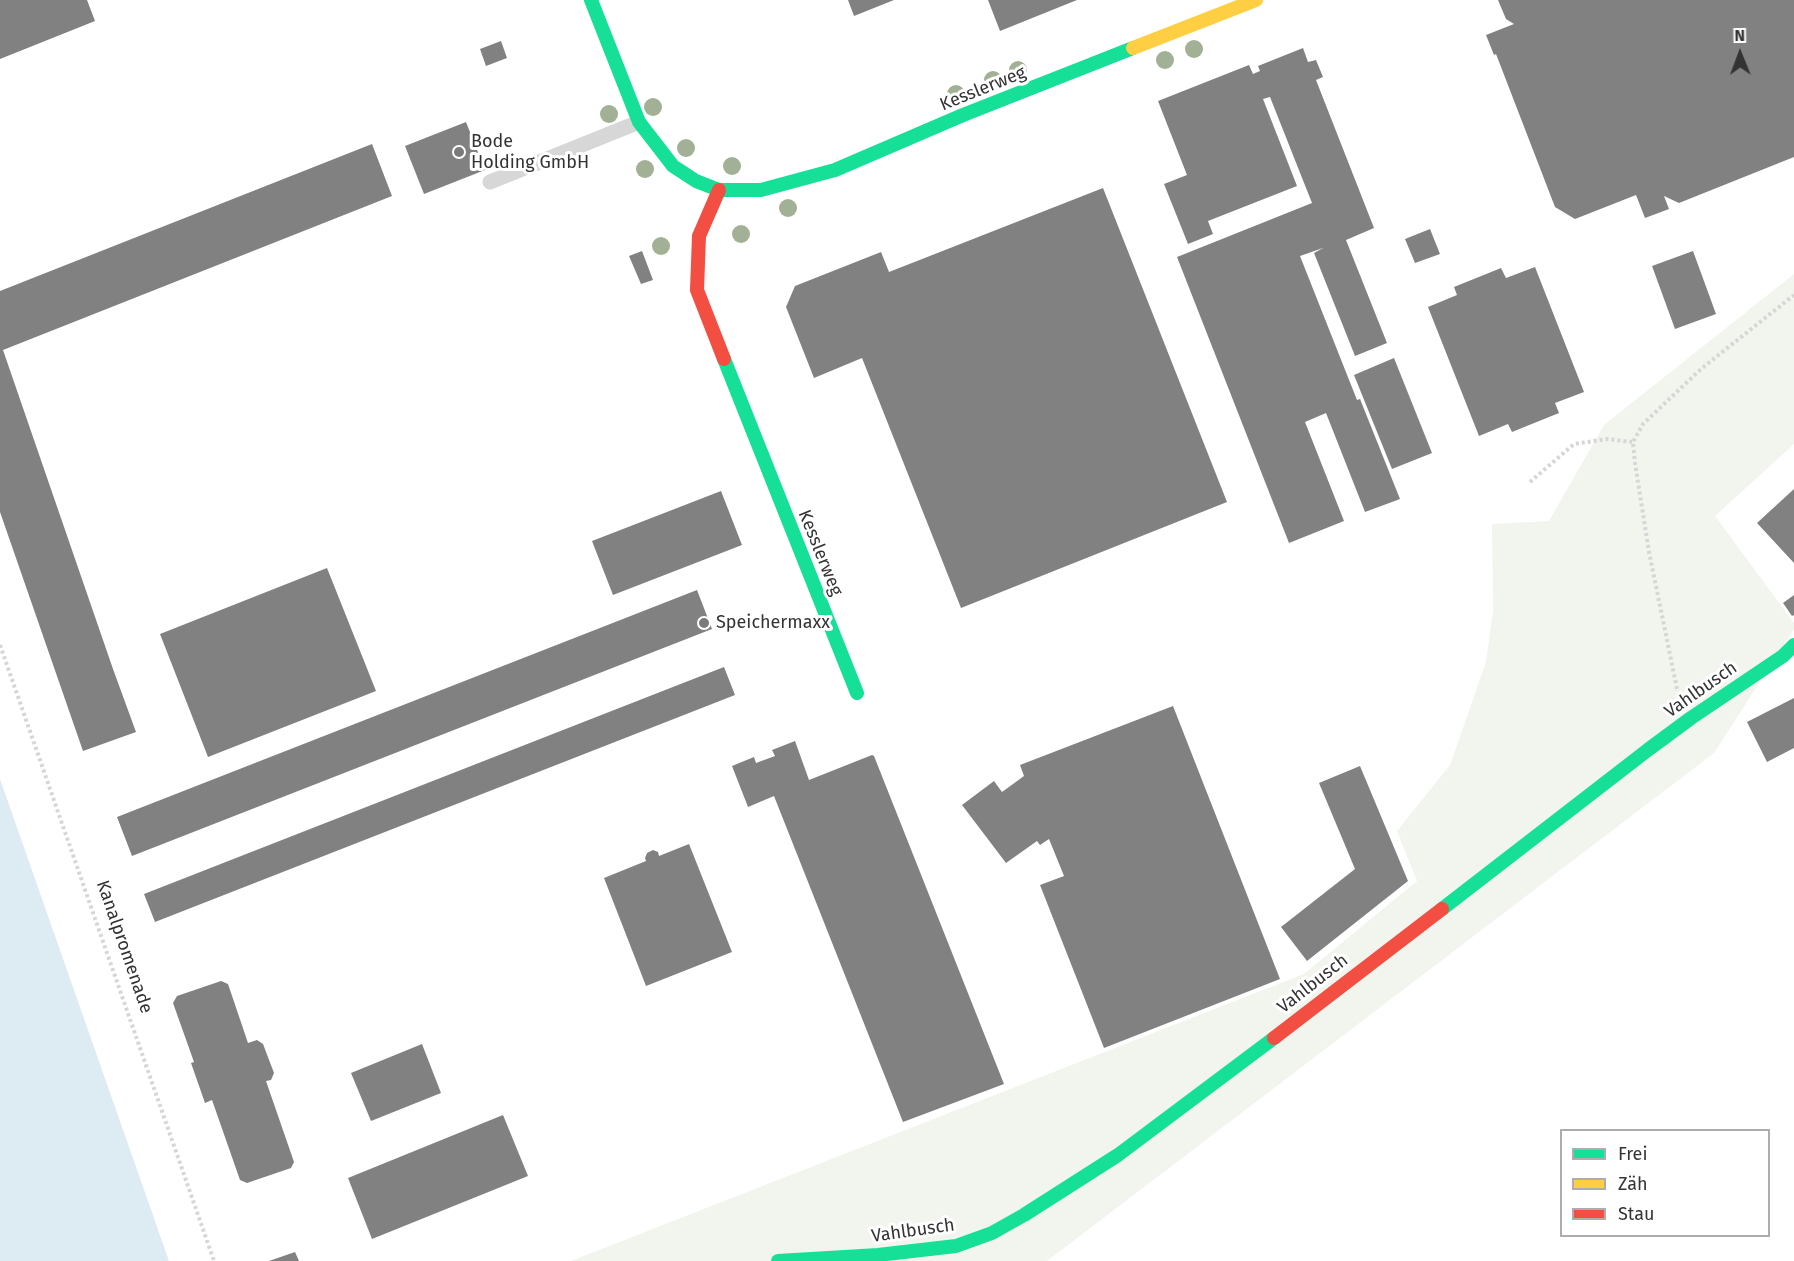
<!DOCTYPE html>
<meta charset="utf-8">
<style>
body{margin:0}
#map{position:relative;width:1794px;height:1261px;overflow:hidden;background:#fff;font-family:"Fira Sans",sans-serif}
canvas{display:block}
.legend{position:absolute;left:1560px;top:1129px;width:210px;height:108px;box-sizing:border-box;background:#fff;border:2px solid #adadad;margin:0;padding:8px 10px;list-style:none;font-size:18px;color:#333}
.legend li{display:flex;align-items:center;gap:12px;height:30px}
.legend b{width:30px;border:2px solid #adadad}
.north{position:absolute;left:1710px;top:24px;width:60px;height:60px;-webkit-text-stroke:4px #fff;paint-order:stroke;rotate:359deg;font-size:16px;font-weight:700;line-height:24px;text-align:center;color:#333}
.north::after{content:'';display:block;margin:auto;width:21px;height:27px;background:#333;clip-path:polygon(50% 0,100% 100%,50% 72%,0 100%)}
</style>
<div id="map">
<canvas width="1794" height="1261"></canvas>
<ul class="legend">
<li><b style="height:8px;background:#16e098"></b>Frei</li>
<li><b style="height:8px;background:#ffcf43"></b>Zäh</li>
<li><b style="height:8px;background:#f24e42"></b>Stau</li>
</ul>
<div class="north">N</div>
</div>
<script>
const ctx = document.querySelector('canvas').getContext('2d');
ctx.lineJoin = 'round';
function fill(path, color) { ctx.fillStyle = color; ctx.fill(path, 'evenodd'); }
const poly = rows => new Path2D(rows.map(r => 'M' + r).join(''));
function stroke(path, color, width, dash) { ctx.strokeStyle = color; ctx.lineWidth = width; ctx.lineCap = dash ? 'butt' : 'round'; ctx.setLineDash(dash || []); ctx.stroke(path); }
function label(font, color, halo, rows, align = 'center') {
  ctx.font = font + ' "Fira Sans",sans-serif'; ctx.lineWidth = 6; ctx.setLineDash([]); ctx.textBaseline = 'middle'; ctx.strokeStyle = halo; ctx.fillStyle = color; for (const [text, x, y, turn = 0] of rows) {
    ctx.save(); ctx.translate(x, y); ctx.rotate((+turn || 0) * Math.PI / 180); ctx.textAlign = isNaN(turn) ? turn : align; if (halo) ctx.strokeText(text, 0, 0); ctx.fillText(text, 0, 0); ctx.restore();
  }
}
fill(poly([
 [1794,274,1794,444,1715,516,1794,623,1794,629,1714,753,1047,1261,571,1261,1304,974,1417,881,1397,831,1450,765,1486,662,1493,611,1492,524,1549,521,1604,425]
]), '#f1f5ed');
fill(poly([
 [0,779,169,1261,0,1261]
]), '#ddebf3');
fill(poly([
 [0,0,87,0,95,21,0,59],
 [848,0,894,0,854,16],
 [988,0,1077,0,1000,31],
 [1498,0,1794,0,1794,157,1679,203,1664,196,1669,209,1645,218,1636,195,1575,219,1555,207,1496,54,1494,55,1486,35,1514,24,1506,19],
 [501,41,507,58,486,66,480,49],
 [1303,48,1308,62,1316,60,1323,77,1316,80,1374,228,1346,240,1387,343,1355,356,1314,253,1323,248,1300,256,1357,400,1360,399,1400,499,1365,512,1326,413,1305,422,1344,521,1289,543,1177,257,1312,203,1270,97,1263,99,1297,186,1208,221,1213,234,1188,244,1164,184,1187,175,1158,101,1249,65,1253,74,1260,71,1258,66],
 [466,122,485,170,424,194,405,146],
 [372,144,392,196,3,350,113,669,136,732,83,751,0,512,0,291],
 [1103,188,1227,502,961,608,862,358,814,378,786,307,795,286,881,252,889,272],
 [1430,229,1440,254,1415,263,1405,239],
 [642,251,653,280,641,284,629,256],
 [1693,251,1716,314,1675,329,1652,266],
 [1535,267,1584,392,1555,403,1559,413,1512,432,1508,424,1479,436,1428,307,1457,295,1454,287,1501,268,1506,278],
 [1394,358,1432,453,1392,469,1354,375],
 [1794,489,1794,563,1757,523],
 [721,491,742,545,613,595,592,541],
 [327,568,376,691,208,757,160,634],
 [697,590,712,629,132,856,117,817],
 [1794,595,1794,615,1792,616,1783,603],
 [724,667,735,695,155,922,144,894],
 [1794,698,1794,748,1767,762,1747,722],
 [1173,706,1280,979,1104,1048,1040,885,1064,876,1049,839,1040,845,1037,841,1006,863,962,805,994,781,1002,792,1024,776,1020,765],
 [795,741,809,780,872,755,874,756,1004,1084,903,1122,774,796,748,807,732,766,754,757,756,763,775,756,772,750],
 [1360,766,1408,881,1307,961,1281,927,1355,869,1319,783],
 [689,844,732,952,646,986,604,878,646,861,645,858,647,853,653,850,658,852,659,856],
 [221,981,228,984,248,1043,257,1040,263,1044,274,1073,271,1080,266,1081,294,1162,291,1168,247,1183,240,1180,212,1100,205,1103,191,1063,194,1062,173,1003,177,996],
 [422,1044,441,1093,371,1121,351,1073],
 [503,1115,528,1176,372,1239,348,1178],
 [295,1252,299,1261,269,1261]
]), '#818181');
stroke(poly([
 [1530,482,1574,444,1607,439,1633,442],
 [0,645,214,1261],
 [1677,689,1649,552,1635,463,1633,442,1643,424,1701,369,1794,295]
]), '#d6d6d6', 4, [3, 3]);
stroke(poly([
 [490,182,639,122]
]), '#d7d7d7', 15);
stroke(poly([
 [591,0,639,122,673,166,696,181,719,190,761,190,835,170,963,115,1133,48],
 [724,359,857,693],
 [1442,909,1649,749,1691,718,1783,656,1794,645],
 [778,1261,878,1255,956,1246,992,1233,1024,1215,1118,1155,1274,1038]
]), '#16e098', 14);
stroke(poly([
 [1133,48,1256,0]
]), '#ffcf43', 14);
stroke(poly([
 [719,190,699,236,697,290,724,359],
 [1274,1038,1442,909]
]), '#f24e42', 14);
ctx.fillStyle = '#a2b095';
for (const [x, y] of [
 [1194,49],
 [1165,60],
 [1018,70],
 [993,80],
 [956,94],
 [653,107],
 [609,114],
 [686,148],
 [732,166],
 [645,169],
 [788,208],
 [741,234],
 [661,246]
]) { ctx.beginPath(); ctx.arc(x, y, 9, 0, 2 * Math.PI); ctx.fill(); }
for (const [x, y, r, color] of [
 [459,152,6,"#7a7a7a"],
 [704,623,6,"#7a7a7a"]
]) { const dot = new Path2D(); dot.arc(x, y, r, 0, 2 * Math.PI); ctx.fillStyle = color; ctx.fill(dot); stroke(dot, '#fff', 2); }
label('18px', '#333', '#fff', [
 ["Kesslerweg",983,89,-22],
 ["Kesslerweg",820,553,68],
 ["Vahlbusch",1701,690,-35],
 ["Kanalpromenade",124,947,71],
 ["Vahlbusch",1313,984,-38],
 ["Vahlbusch",913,1231,-8]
]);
label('18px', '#333', '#fff', [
 ["Bode",471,142],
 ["Holding GmbH",471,163],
 ["Speichermaxx",716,623]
], 'left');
</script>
